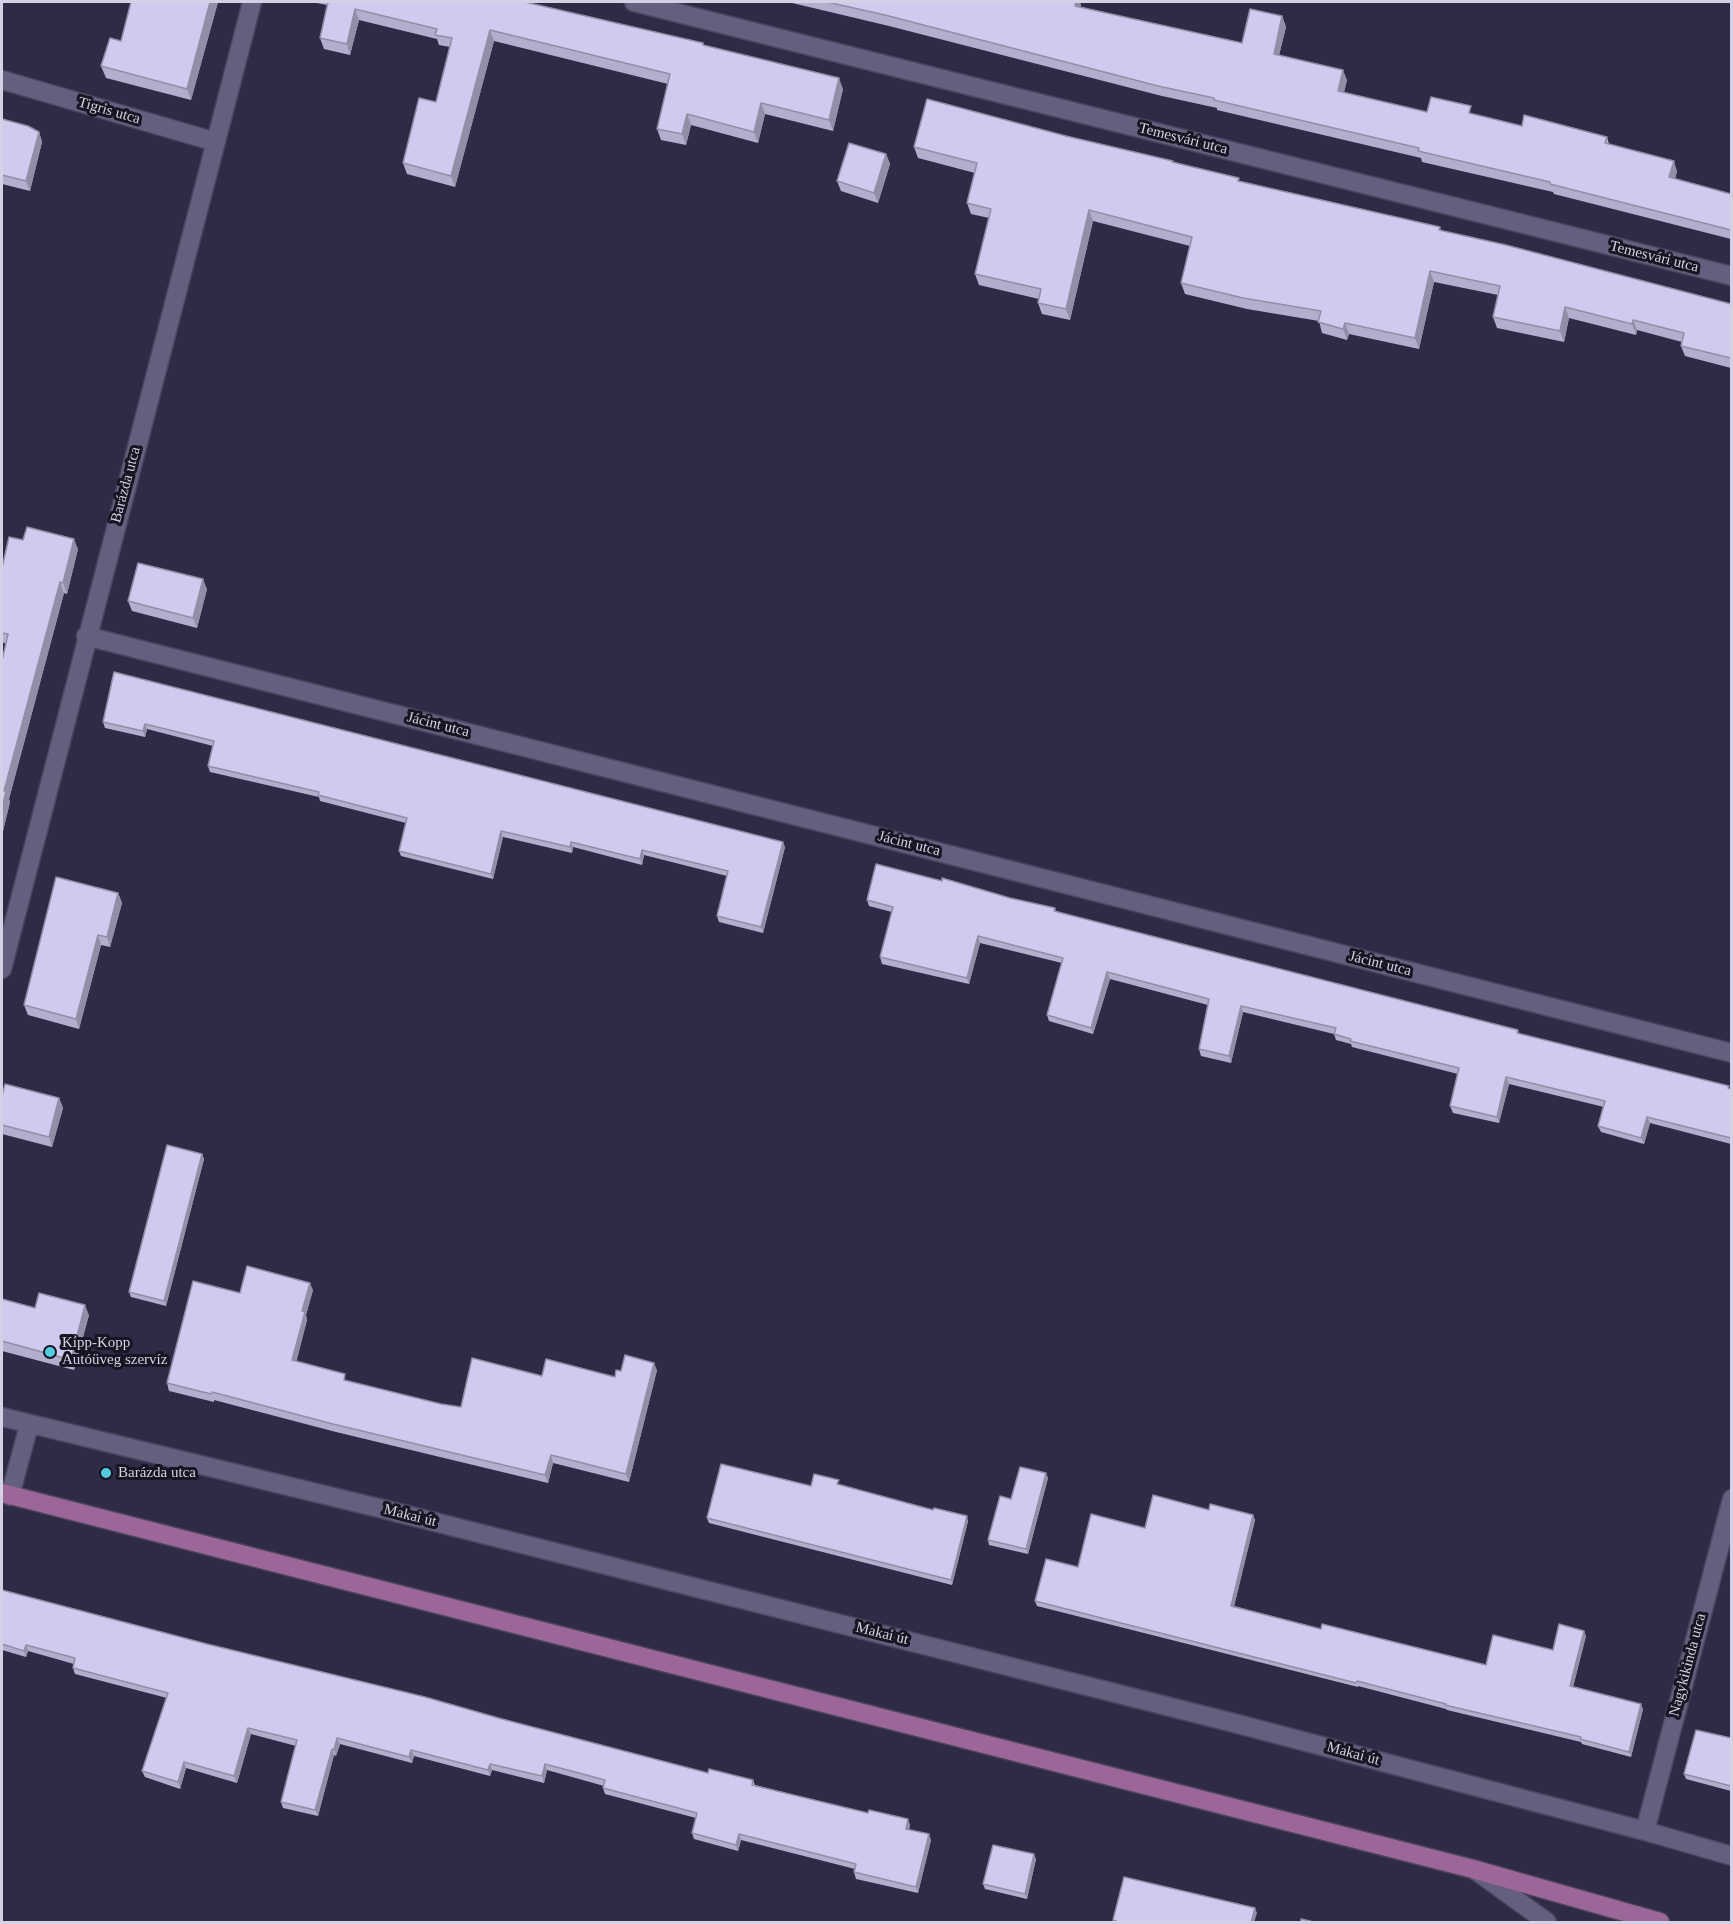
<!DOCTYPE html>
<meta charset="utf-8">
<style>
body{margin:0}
#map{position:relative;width:1733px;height:1924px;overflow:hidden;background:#2f2a46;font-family:"Times New Roman",serif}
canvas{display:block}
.frame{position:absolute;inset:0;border:3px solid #d3d1e3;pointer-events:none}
</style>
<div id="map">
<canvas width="1733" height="1924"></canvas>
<div class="frame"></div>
</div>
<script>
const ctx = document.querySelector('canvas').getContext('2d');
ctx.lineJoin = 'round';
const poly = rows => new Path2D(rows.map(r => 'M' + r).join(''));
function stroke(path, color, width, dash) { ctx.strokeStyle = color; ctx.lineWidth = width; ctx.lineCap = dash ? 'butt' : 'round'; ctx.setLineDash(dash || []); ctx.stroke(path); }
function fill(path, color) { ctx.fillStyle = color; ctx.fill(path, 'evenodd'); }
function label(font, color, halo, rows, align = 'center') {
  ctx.font = font + ' "Times New Roman",serif'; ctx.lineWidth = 6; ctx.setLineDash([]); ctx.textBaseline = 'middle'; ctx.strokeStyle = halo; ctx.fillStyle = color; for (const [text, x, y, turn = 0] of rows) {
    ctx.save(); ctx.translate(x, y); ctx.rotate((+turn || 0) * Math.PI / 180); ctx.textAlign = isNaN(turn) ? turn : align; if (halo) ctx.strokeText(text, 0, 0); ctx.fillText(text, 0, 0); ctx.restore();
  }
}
const minor = poly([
 [634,2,1732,276],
 [2,80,216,142],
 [86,636,1732,1053],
 [2,969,252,2],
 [2,1417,387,1510,1234,1723,1645,1831,1732,1856],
 [10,1496,29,1425],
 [1645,1831,1732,1499],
 [1475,1870,1547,1922]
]);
const major = poly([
 [2,1493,1473,1869,1660,1922]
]);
stroke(minor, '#49445c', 21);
stroke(major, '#49445c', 21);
stroke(minor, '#645f7f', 18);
stroke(major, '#9d6698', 18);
fill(poly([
 [131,2,218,2,191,100,106,78,101,66,121,41],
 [312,2,525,2,703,43,704,45,843,89,833,131,765,114,758,143,691,125,686,145,661,140,657,129,668,84,494,41,455,187,407,174,403,163,436,102,450,47,439,45,437,39,359,20,350,55,324,49,320,38,327,5],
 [788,2,1080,2,1081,7,1242,43,1282,16,1286,27,1279,55,1347,80,1344,92,1427,112,1474,114,1522,126,1607,137,1609,144,1677,171,1675,179,1731,194,1731,239,1554,194,1553,192,1422,162,1421,158,1217,110,1217,108,1162,96,889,26],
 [2,119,39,132,42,142,30,191,2,184],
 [1066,136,1173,161,1174,162,1240,181,1440,227,1441,231,1731,304,1731,368,1685,356,1681,346,1682,342,1637,330,1636,335,1569,318,1564,342,1497,328,1493,317,1498,295,1434,282,1419,349,1349,334,1347,340,1322,333,1319,321,1247,309,1185,294,1181,283,1190,246,1093,221,1070,320,1042,314,1038,303,1039,299,979,285,975,274,989,218,971,214,967,203,975,173,918,158,914,147],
 [886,154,890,164,878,203,841,191,837,181],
 [78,549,67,594,64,593,9,799,10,802,2,835,6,644,2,642,2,568],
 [207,589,197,628,132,611,128,601],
 [114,672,785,847,763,933,719,922,717,916,727,876,644,855,642,865,573,847,572,853,503,837,493,879,401,856,399,851,406,823,320,801,319,797,210,772,208,766,213,746,147,729,145,737,105,728,103,722],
 [118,893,122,903,110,947,101,945,79,1029,28,1015,24,1005],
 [1010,898,1055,908,1056,912,1518,1030,1519,1034,1731,1089,1731,1144,1650,1123,1644,1144,1601,1132,1598,1126,1604,1107,1509,1084,1499,1123,1453,1113,1450,1106,1458,1074,1352,1047,1351,1044,1336,1040,1334,1034,1243,1012,1231,1063,1201,1056,1199,1049,1208,1005,1110,979,1093,1034,1049,1021,1047,1015,1062,963,980,943,969,984,882,964,880,957,892,912,869,906,867,900],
 [2,1096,59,1098,63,1108,52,1147,2,1134],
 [202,1154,204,1159,166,1306,131,1297,129,1292],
 [313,1290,306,1315,307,1320,296,1361,348,1381,441,1404,461,1407,542,1376,615,1377,621,1371,657,1370,629,1482,553,1463,548,1483,336,1432,214,1400,214,1402,169,1391,167,1383,240,1293],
 [2,1299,35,1308,89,1315,74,1370,2,1351],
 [1048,1478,1028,1554,989,1545,988,1540,1011,1499],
 [840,1484,840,1485,933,1510,968,1521,952,1585,709,1523,707,1518,811,1486],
 [1209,1510,1253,1515,1255,1520,1234,1606,1321,1629,1486,1665,1553,1650,1586,1636,1573,1687,1643,1709,1631,1757,1582,1744,1581,1742,1447,1710,1446,1709,1358,1686,1358,1687,1037,1606,1035,1601,1078,1567,1145,1528],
 [2,1590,207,1644,502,1719,708,1773,753,1780,755,1785,910,1825,909,1830,931,1840,918,1893,856,1879,854,1872,855,1869,741,1840,738,1851,694,1839,692,1833,696,1818,605,1794,603,1788,604,1786,547,1770,544,1783,492,1770,490,1776,414,1756,412,1763,340,1744,336,1756,334,1755,318,1816,283,1808,281,1802,296,1746,251,1734,237,1783,186,1768,180,1789,145,1777,142,1771,167,1698,75,1674,73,1668,74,1664,28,1651,26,1657,2,1650],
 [1731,1738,1731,1791,1686,1779,1684,1774],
 [1036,1859,1027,1899,985,1889,983,1884]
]), '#b2afce');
fill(poly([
 [210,2,218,2,191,100,187,89],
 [1076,2,1080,2,1081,6,1079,16,1075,6],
 [355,9,359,20,350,55,347,44],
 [1282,16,1286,27,1277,64,1274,54],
 [490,30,494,41,455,187,451,176],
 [1343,70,1347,80,1342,101,1338,91],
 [839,78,843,89,833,131,829,120],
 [761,103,765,114,758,143,754,132],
 [687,114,691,125,686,145,682,134],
 [39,132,42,142,30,191,26,181],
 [886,154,890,164,878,203,874,193],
 [1674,161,1677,171,1673,187,1669,177],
 [1089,210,1093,221,1070,320,1066,309],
 [1430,271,1434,282,1419,349,1415,338],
 [1565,307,1569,318,1564,342,1560,331],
 [1633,320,1637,330,1636,335,1632,324],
 [1345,323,1349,334,1347,340,1343,329],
 [74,539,78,549,67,594,63,583],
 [203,579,207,589,197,628,193,618],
 [60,582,64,593,9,799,10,802,2,835,2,809,4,791],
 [145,724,147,729,145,737,143,731],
 [501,831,503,837,493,879,491,874],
 [571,842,573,847,572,853,570,847],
 [783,842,785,847,763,933,761,927],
 [642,850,644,855,642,865,640,859],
 [118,893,122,903,110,947,107,937],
 [98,935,101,945,79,1029,76,1019],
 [978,936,980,943,969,984,967,978],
 [1107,972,1110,979,1093,1034,1091,1028],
 [1241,1006,1243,1012,1231,1063,1229,1056],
 [1506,1077,1509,1084,1499,1123,1497,1117],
 [59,1098,63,1108,52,1147,49,1137],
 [1647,1117,1650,1123,1644,1144,1641,1138],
 [202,1154,204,1159,166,1306,164,1301],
 [310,1283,313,1290,306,1315,307,1320,295,1368,292,1360,302,1311],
 [85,1305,89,1315,74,1370,71,1360],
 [654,1363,657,1370,629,1482,626,1474],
 [551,1455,553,1463,548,1483,545,1475],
 [1046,1473,1048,1478,1028,1554,1026,1549],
 [1253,1515,1255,1520,1233,1611,1231,1606],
 [967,1516,968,1521,952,1585,951,1580],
 [1584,1631,1586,1636,1572,1691,1570,1686],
 [26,1645,28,1651,26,1657,24,1651],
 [1641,1704,1643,1709,1631,1757,1629,1752],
 [248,1728,251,1734,237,1783,234,1776],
 [337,1738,340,1744,336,1756,334,1750],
 [332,1749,334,1755,318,1816,315,1810],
 [411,1750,414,1756,412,1763,409,1757],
 [184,1762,186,1768,180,1789,178,1782],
 [490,1764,492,1770,490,1776,488,1770],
 [545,1764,547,1770,544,1783,542,1776],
 [908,1819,910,1825,908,1835,906,1829],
 [739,1834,741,1840,738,1851,736,1845],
 [929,1834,931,1840,918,1893,916,1887],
 [1034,1854,1036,1859,1027,1899,1025,1894],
 [1255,1908,1257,1913,1254,1923,1251,1923]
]), '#918ea7');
const building = poly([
 [131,2,210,2,187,89,101,66,110,38,121,41,131,2],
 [328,2,525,2,703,43,703,45,839,78,829,120,761,103,754,132,687,114,682,134,657,129,670,74,490,30,451,176,403,163,419,98,436,102,452,38,435,35,437,29,355,9,347,44,320,38,328,2],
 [827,2,1076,2,1075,6,1242,43,1250,9,1282,16,1274,54,1343,70,1338,91,1427,112,1431,97,1471,106,1469,113,1522,126,1524,115,1607,137,1605,143,1674,161,1669,177,1731,194,1731,230,1550,184,1550,182,1418,151,1419,148,1214,100,1214,98,1158,86,885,15,827,2],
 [927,99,1066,136,1173,161,1172,162,1239,178,1238,181,1440,227,1439,230,1506,245,1731,304,1731,358,1681,346,1684,333,1633,320,1632,324,1565,307,1560,331,1493,317,1500,286,1430,271,1415,338,1345,323,1343,329,1318,322,1321,311,1243,298,1181,283,1192,237,1089,210,1066,309,1038,303,1041,289,975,274,991,209,967,203,977,163,914,147,927,99],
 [2,119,28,126,39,132,26,181,2,175,2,119],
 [849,143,886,154,874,193,837,181,849,143],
 [27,527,74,539,63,583,60,582,4,791,6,791,2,809,2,661,8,634,2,633,2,568,9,537,23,540,27,527],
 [138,563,203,579,193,618,128,601,138,563],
 [114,672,783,842,761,927,717,916,728,871,642,850,640,859,571,842,570,847,501,831,491,874,399,851,407,818,318,795,319,792,208,766,214,741,145,724,143,731,103,722,114,672],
 [876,864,942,881,942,878,1010,898,1055,908,1054,911,1518,1030,1517,1033,1729,1086,1728,1088,1731,1089,1731,1138,1647,1117,1641,1138,1598,1126,1605,1101,1506,1077,1497,1117,1450,1106,1459,1068,1350,1041,1351,1039,1334,1034,1336,1028,1241,1006,1229,1056,1199,1049,1209,999,1107,972,1091,1028,1047,1015,1063,958,978,936,967,978,880,957,893,907,867,900,876,864],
 [56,877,118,893,107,937,98,935,76,1019,24,1005,56,877],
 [5,1084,59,1098,49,1137,2,1125,2,1096,5,1084],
 [167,1145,202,1154,164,1301,129,1292,167,1145],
 [247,1266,310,1283,302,1311,305,1312,292,1360,345,1374,344,1380,441,1404,461,1407,472,1358,542,1376,546,1359,615,1377,616,1370,621,1371,625,1355,654,1363,626,1474,551,1455,545,1475,333,1424,212,1392,211,1394,167,1383,193,1281,240,1293,247,1266],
 [39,1293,85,1305,71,1360,2,1341,2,1299,35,1308,39,1293],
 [721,1464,811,1486,814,1474,839,1480,837,1484,933,1510,934,1508,967,1516,951,1580,707,1518,721,1464],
 [1020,1467,1046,1473,1026,1549,988,1540,1000,1496,1011,1499,1020,1467],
 [1153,1495,1209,1510,1210,1504,1253,1515,1231,1606,1321,1629,1322,1624,1486,1665,1493,1635,1553,1650,1559,1624,1584,1631,1570,1686,1641,1704,1629,1752,1580,1739,1581,1737,1445,1705,1446,1704,1357,1681,1356,1683,1035,1601,1046,1559,1078,1567,1091,1514,1145,1528,1153,1495],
 [2,1590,207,1644,425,1697,502,1719,708,1773,709,1769,753,1780,752,1785,868,1813,869,1810,908,1819,906,1829,929,1834,916,1887,854,1872,856,1864,739,1834,736,1845,692,1833,697,1813,603,1788,605,1780,545,1764,542,1776,490,1764,488,1770,411,1750,409,1757,337,1738,334,1750,332,1749,315,1810,281,1802,297,1740,248,1728,234,1776,184,1762,178,1782,142,1771,168,1693,73,1668,75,1658,26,1645,24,1651,2,1644,2,1590],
 [1696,1730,1731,1738,1731,1786,1684,1774,1696,1730],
 [993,1845,1034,1854,1025,1894,983,1884,993,1845],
 [1124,1877,1255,1908,1251,1923,1121,1923,1113,1920,1124,1877],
 [1301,1919,1318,1923,1301,1923,1301,1919]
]);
fill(building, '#cfcbef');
stroke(building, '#918ea7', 1.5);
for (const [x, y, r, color] of [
 [50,1352,6,"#54cade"],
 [106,1473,6,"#54cade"]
]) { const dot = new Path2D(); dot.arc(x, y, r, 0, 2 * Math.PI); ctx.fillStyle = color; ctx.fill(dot); stroke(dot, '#171522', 2); }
label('15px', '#d3d1e3', '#171522', [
 ["Tigris utca",109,111,16],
 ["Temesvári utca",1183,139,14],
 ["Temesvári utca",1654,257,14],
 ["Barázda utca",126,485,-75],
 ["Jácint utca",438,725,14],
 ["Jácint utca",909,844,14],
 ["Jácint utca",1380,964,14],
 ["Makai út",410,1516,14],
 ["Makai út",882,1634,14],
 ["Nagykikinda utca",1688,1665,-75],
 ["Makai út",1353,1754,15]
]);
label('15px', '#d3d1e3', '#171522', [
 ["Kipp-Kopp",62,1343],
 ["Autóüveg szervíz",62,1360],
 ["Barázda utca",118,1473]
], 'left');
</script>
